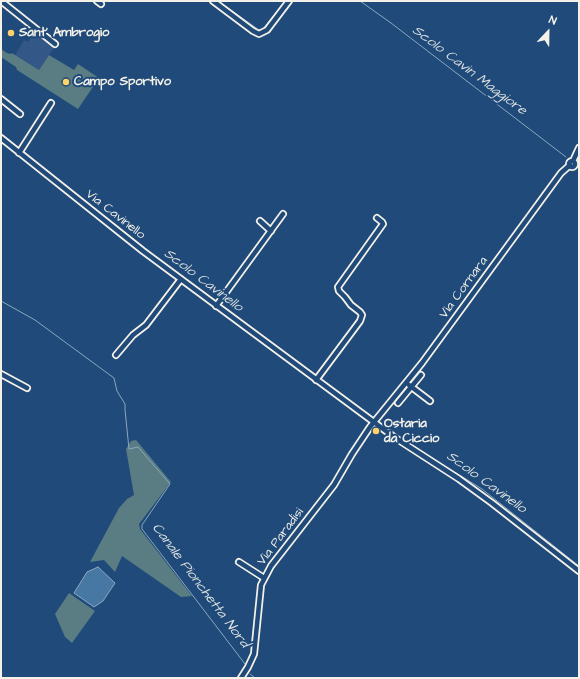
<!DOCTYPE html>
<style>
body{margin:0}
#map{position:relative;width:580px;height:679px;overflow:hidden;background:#1f4a7a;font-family:"Architects Daughter",sans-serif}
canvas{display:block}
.frame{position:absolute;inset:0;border:2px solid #f4f1e8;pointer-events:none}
.north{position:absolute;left:528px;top:12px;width:40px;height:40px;-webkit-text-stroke:3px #1f4a7a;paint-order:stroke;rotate:22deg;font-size:11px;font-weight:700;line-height:16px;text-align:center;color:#f4f1e8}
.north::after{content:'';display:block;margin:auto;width:14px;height:18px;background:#f4f1e8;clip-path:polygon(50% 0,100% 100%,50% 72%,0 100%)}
</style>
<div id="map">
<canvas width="580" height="679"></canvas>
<div class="frame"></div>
<div class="north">N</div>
</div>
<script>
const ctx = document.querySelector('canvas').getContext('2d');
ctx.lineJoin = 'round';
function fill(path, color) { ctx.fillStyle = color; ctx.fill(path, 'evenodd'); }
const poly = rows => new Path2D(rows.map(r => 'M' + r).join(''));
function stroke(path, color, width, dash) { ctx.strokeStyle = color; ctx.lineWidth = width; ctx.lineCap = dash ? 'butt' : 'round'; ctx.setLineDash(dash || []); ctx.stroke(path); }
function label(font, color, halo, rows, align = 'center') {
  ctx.font = font + ' "Architects Daughter",sans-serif'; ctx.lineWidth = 4; ctx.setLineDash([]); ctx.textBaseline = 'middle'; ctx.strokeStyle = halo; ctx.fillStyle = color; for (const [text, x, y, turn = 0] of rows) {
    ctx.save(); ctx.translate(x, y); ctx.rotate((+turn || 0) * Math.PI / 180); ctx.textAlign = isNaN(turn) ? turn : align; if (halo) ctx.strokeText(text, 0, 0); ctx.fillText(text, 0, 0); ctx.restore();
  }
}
fill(poly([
 [36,31,55,46,39,70,15,55,24,40,28,42]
]), '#335787');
fill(poly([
 [1,49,7,53,11,54,12,53,39,70,49,55,74,70,78,64,99,78,78,109,17,70,16,67,1,57],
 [136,440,171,482,139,524,140,529,192,596,181,597,122,556,115,572,104,560,90,562,119,508,127,499,134,495,126,449,131,441],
 [69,593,95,611,72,643,65,637,55,614]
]), '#597d82');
const water = poly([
 [98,567,115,583,103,601,94,607,74,593,87,572,98,567]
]);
fill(water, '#4678a3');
stroke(water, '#8ca8bf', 1);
stroke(poly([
 [218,1,259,30,263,29,285,1],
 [360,1,391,23,566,157],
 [139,245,146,250],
 [169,268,217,303],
 [1,301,35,320,114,378,117,391,125,404,125,410,129,449,138,447,170,484,142,525,142,529,245,664],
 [219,305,316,377],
 [319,378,350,402],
 [378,422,400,438,482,489,579,566],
 [250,674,255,678]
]), '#8ca8bf', 1);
const minor = poly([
 [1,1,55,44],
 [97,1,101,4],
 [213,1,253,31,259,34,267,30,289,1],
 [1,99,20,114],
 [1,138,143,251,394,437,459,479,492,503,579,571],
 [19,153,51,103],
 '569 164a3 3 0 1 1 6 0a3 3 0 1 1-6 0Z',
 [573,161,579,148],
 [260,221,271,231],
 [216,306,283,214],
 [116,355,133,335,146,325,181,279],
 [1,374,27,388],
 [316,380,360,321,362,315,360,312,351,305,345,297,339,291,338,287,383,224,382,222,377,218],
 [409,385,430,401],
 [398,403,421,375],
 [239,562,264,578],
 [241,678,248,667,254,654,261,585,271,566,334,485,352,454,370,427,422,363,561,173,570,165]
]);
stroke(minor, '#f4f1e8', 8);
stroke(minor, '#1f4a7a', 4.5);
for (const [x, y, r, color] of [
 [11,33,4,"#ffd166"],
 [66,82,4,"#ffd166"],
 [376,431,4,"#ffd166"]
]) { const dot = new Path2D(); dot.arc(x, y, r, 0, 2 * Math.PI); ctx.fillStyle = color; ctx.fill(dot); stroke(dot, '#1f4a7a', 1.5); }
label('bold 13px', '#f4f1e8', '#1f4a7a', [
 ["Sant' Ambrogio",19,33],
 ["Campo Sportivo",74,82],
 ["Ostaria",384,424],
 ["da Ciccio",384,439]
], 'left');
label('13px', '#f4f1e8', '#1f4a7a', [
 ["Via Cavinello",115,215,38],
 ["Via Cornara",464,288,-54],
 ["Via Paradisi",281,537,-53]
]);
label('italic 14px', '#dadfde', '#1f4a7a', [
 ["Scolo Cavin Maggiore",469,71,37],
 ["Scolo Cavinello",203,281,37],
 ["Scolo Cavinello",486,483,36],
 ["Canale Pionchetta Nord",200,586,53]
]);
</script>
